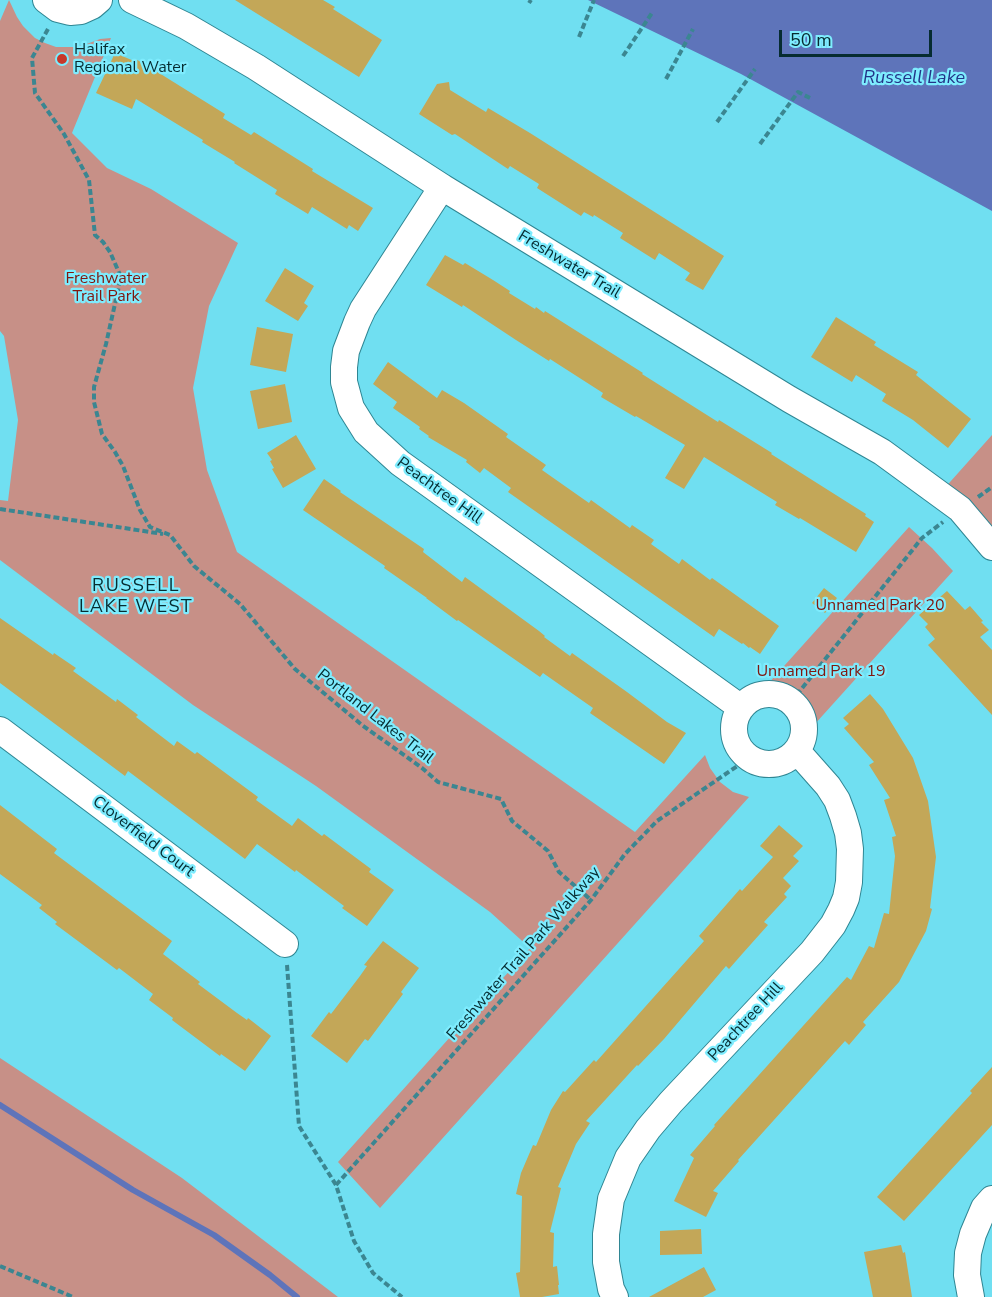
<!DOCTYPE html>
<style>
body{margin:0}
#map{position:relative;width:992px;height:1297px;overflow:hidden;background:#70dff1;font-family:"Nunito Sans",sans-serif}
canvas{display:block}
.scale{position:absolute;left:779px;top:30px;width:153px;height:27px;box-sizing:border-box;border:3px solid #062c31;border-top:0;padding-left:8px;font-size:18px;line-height:21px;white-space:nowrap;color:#062c31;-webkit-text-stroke:4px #7eecfe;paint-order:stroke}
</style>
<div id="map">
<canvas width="992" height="1297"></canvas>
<div class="scale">50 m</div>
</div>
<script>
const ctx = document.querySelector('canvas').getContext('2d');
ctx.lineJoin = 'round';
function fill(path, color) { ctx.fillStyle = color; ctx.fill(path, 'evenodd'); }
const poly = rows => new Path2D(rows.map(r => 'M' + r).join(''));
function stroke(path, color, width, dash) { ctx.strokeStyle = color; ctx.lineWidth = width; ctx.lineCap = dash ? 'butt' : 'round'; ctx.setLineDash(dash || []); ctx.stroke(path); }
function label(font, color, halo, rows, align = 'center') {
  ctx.font = font + ' "Nunito Sans",sans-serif'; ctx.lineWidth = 4.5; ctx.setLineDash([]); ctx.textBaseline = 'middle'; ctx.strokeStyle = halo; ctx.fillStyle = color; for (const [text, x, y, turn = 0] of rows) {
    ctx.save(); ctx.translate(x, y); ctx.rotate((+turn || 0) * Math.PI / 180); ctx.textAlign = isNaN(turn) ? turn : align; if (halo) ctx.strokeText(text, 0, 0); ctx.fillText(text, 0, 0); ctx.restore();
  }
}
fill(poly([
 [9,0,17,17,23,26,35,38,45,43,56,47,73,47,84,45,100,39,111,38,72,133,107,168,151,189,238,243,209,306,193,388,207,470,237,552,635,832,705,755,710,768,720,782,733,792,749,797,380,1208,338,1162,530,948,490,912,316,786,193,705,0,560,0,500,8,501,18,420,4,336,0,331,0,21],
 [992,435,992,527,942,491],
 [909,527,932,548,953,571,814,725,807,710,795,697,783,690,767,685],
 [0,1058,182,1178,338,1297,0,1297]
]), '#c79087');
fill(poly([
 [588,0,992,0,992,211,741,74]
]), '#5e74ba');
stroke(poly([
 [0,1105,133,1190,214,1235,270,1275,297,1297]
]), '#5e74ba', 6);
fill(poly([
 [235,0,323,0,335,7,333,9,382,40,359,77],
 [115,53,134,61,135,59,152,67,151,68,225,114,223,118,251,135,254,132,313,169,312,171,373,208,358,231,349,225,347,229,312,207,308,214,275,194,277,190,234,163,235,162,202,142,203,140,136,99,132,109,96,93],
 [449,82,450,90,486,112,488,108,530,133,724,256,703,290,685,280,690,273,659,253,655,260,620,238,623,233,594,215,593,217,584,212,581,216,537,188,539,184,510,166,508,169,455,134,452,135,419,114,437,84],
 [445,255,463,265,465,263,493,280,510,291,509,293,535,309,536,307,544,313,545,311,643,373,642,374,718,422,719,420,772,453,771,454,866,514,865,516,874,522,856,552,800,518,799,519,775,505,777,502,704,457,684,489,665,478,685,445,636,416,635,417,601,397,603,393,550,359,549,361,516,340,463,305,462,307,426,285],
 [285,268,314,286,304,303,308,306,298,321,265,301],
 [836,317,876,342,874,345,918,372,916,375,971,419,948,448,913,420,882,401,886,394,856,375,852,382,811,357],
 [257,327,293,334,286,372,250,365],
 [388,362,437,398,442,390,464,403,508,434,506,437,546,465,542,470,589,503,591,500,630,528,632,525,654,540,651,544,679,564,682,559,710,580,712,578,779,626,760,654,750,647,749,648,743,643,742,644,719,629,714,637,508,492,511,488,484,468,480,473,466,462,467,460,428,437,429,436,419,429,420,427,393,408,397,402,373,384],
 [285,384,292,422,258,429,250,391],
 [296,435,316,469,283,488,272,469,274,468,270,461,272,460,267,453],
 [324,479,341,491,340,492,424,549,423,552,462,582,465,577,539,631,545,636,544,637,570,656,572,653,627,692,667,722,686,733,664,764,590,713,593,708,543,673,540,677,458,620,457,621,426,598,427,598,384,568,385,566,303,510],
 [824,588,837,598,825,613,812,603],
 [947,591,965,610,970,606,983,621,981,622,989,630,980,637,992,650,992,715,928,645,935,639,925,627,928,624,919,615],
 [0,618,53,655,54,653,76,668,73,671,116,702,117,699,138,715,136,717,174,746,177,741,195,754,197,752,258,797,256,800,292,826,298,818,322,836,324,834,371,869,369,872,394,890,367,926,342,908,344,906,296,870,295,872,257,844,245,859,128,771,125,776,0,683],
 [870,694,883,709,913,758,928,801,936,857,930,908,932,909,926,931,899,982,863,1022,866,1025,849,1045,845,1041,738,1160,739,1161,713,1191,718,1193,706,1217,674,1201,694,1158,690,1155,715,1126,714,1125,847,977,851,980,869,946,874,948,884,913,889,914,895,856,892,837,896,836,884,800,890,798,869,765,874,762,844,728,849,724,843,718],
 [0,805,57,849,54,853,172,941,163,954,200,982,198,984,237,1013,247,1020,248,1018,271,1036,245,1071,221,1054,220,1056,172,1020,173,1018,149,1000,153,994,119,968,117,970,55,924,57,922,39,908,42,905,0,874],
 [779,825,803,846,793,856,799,861,783,878,791,886,784,894,787,897,764,922,768,925,743,953,729,969,726,966,664,1039,638,1066,637,1065,586,1121,590,1123,576,1144,558,1187,561,1188,550,1232,554,1233,553,1267,557,1266,559,1285,558,1285,559,1294,542,1297,520,1297,516,1273,520,1272,522,1196,516,1194,521,1173,533,1145,536,1146,551,1110,563,1091,565,1092,594,1060,596,1062,653,998,704,941,699,936,740,889,742,891,773,857,760,846],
 [383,941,419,968,401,992,403,994,368,1041,365,1039,347,1063,311,1036,329,1012,331,1014,360,976,367,966,364,965],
 [992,1067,992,1125,904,1221,877,1197,972,1093,970,1091],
 [701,1229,702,1254,660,1255,660,1231],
 [901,1245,903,1253,905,1252,912,1297,873,1297,864,1252],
 [704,1267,716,1290,703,1297,649,1297]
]), '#c3a758');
const minor = poly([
 [46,0,58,9,70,12,81,11,92,6,99,0],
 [132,0,186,26,256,67,442,187,789,399,882,452,960,509,992,547],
 [442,187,363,309,357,322,346,351,344,367,344,382,351,408,366,432,400,463,740,707],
 '734 729a35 35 0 1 1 70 0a35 35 0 1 1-70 0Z',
 [0,730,285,944],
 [615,1297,611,1289,606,1262,606,1234,611,1199,628,1158,648,1129,671,1102,812,952,833,925,841,910,846,898,849,882,850,849,848,833,843,816,837,800,828,786,797,751],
 [971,1297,967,1275,968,1253,973,1234,984,1208,992,1199]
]);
stroke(minor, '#2f8693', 28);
stroke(poly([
 [529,3,531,0],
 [48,29,32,58,35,93,64,134,89,180,95,235,103,242,110,252,121,277,106,344,94,387,94,402,102,434,115,452,123,466,140,510,150,527,170,535,194,566,240,604,295,669,362,725,422,768,438,782,501,799,512,821,548,851,559,872,591,900],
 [579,37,594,0],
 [623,56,652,13],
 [666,79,693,29],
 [717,122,755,69],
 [760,144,798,92,810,98],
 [978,497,992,487],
 [0,509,163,534],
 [791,702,922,538,943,522],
 [287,965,299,1126,336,1185,354,1241,373,1273,402,1297],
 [336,1185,591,900,625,854,657,821,749,758],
 [0,1266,73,1297]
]), '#3b8691', 4, [6, 3]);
stroke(minor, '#fff', 26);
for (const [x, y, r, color] of [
 [62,59,6,"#c6392b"]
]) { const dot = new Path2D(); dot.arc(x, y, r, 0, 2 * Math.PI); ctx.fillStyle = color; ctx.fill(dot); stroke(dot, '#7eecfe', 2); }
label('16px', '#062c31', '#7eecfe', [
 ["Halifax",74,50],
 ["Regional Water",74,68]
], 'left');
label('16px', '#062c31', '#7eecfe', [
 ["Freshwater Trail",569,265,31],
 ["Peachtree Hill",439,491,36],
 ["Portland Lakes Trail",375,717,38],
 ["Cloverfield Court",143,837,37],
 ["Freshwater Trail Park Walkway",524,954,-49],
 ["Peachtree Hill",746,1022,-47]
]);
label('16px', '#80160e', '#7eecfe', [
 ["Freshwater",106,279],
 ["Trail Park",106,297],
 ["Unnamed Park 20",880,606],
 ["Unnamed Park 19",821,672]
]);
label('italic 18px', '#233488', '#7eecfe', [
 ["Russell Lake",914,79]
]);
ctx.letterSpacing = '1.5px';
label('18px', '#062c31', '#7eecfe', [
 ["RUSSELL",136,587],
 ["LAKE WEST",136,608]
]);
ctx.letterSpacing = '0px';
</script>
